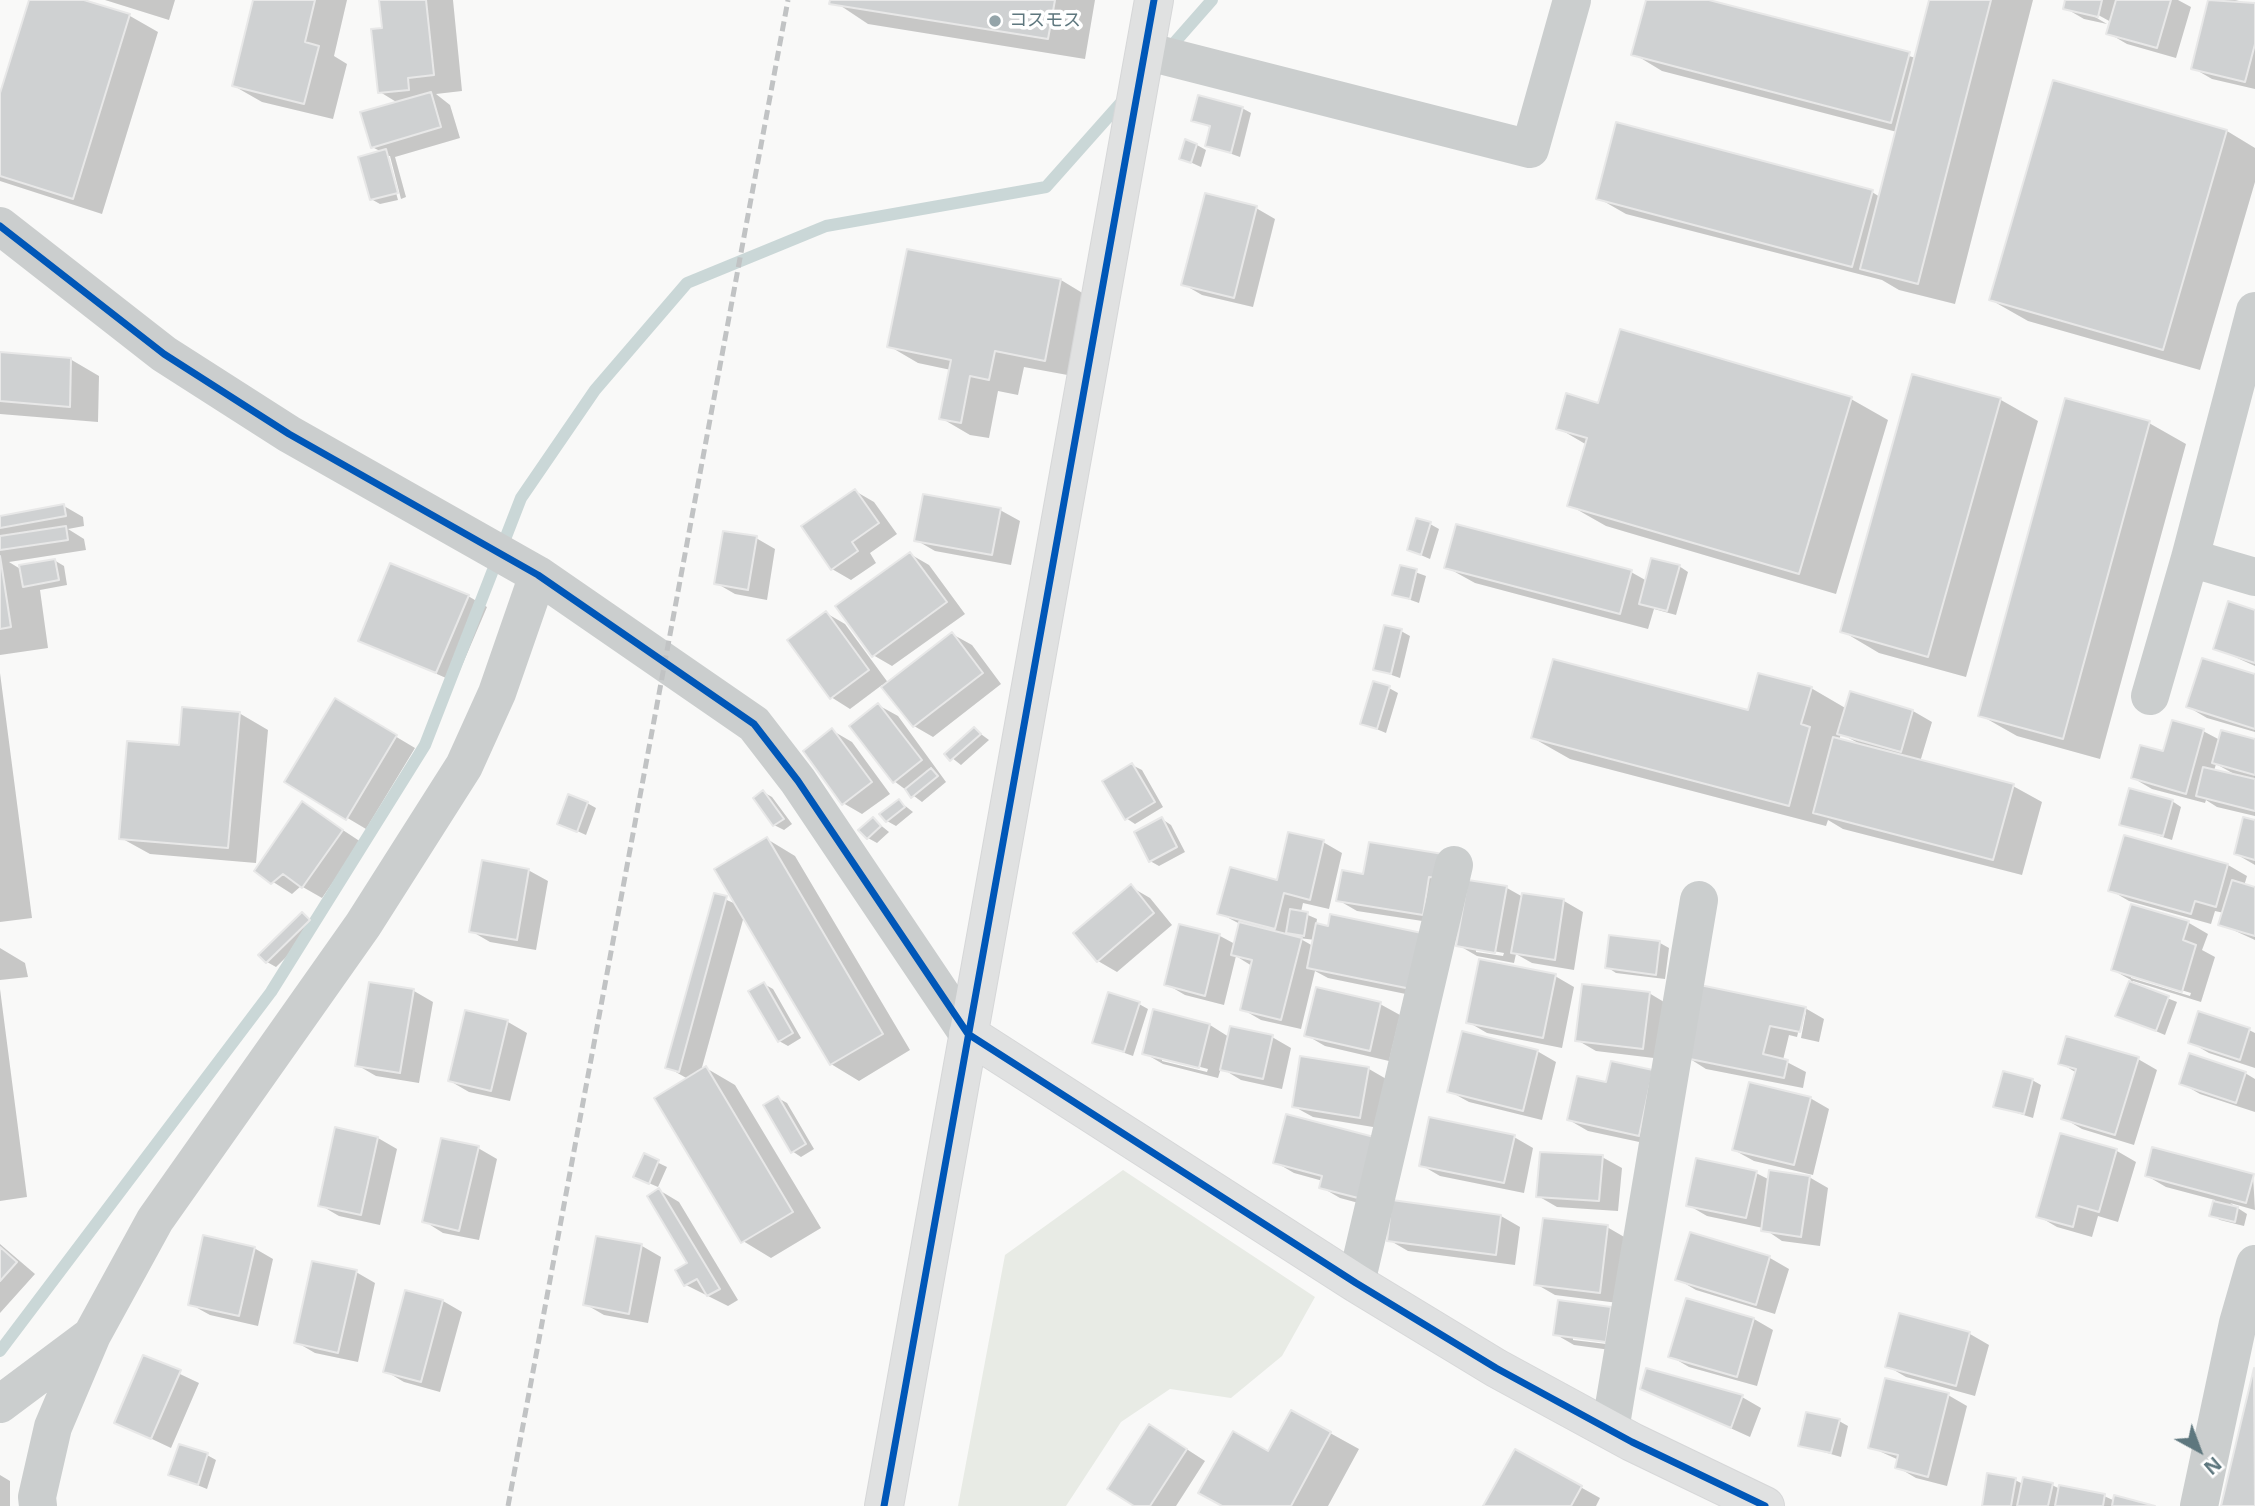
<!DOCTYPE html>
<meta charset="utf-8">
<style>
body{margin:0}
#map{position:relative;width:2255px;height:1506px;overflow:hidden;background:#f9f9f8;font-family:"Open Sans",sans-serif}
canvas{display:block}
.north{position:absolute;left:2164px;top:1415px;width:70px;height:70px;-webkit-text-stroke:5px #fff;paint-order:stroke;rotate:139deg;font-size:19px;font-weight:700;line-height:28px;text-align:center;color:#5e777e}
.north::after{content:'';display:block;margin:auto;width:24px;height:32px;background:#5e777e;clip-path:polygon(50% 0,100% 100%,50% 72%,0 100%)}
</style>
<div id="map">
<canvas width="2255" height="1506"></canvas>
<div class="north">N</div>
</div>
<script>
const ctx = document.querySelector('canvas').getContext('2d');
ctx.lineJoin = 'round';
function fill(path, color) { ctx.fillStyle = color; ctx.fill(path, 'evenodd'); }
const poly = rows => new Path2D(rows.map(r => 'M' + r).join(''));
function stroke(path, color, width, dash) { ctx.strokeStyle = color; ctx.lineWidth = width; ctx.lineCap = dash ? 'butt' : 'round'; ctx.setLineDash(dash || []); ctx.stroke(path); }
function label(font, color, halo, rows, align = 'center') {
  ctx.font = font + ' "Open Sans","Noto Sans JP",sans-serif'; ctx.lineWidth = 7; ctx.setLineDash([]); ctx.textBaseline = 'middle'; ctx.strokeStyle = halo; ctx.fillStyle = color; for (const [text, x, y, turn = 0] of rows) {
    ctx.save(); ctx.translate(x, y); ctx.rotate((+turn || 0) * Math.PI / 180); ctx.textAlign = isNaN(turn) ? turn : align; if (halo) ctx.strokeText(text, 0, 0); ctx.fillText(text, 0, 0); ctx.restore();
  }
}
fill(poly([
 [1123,1170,1315,1297,1282,1356,1231,1398,1170,1389,1121,1422,1066,1506,958,1506,1005,1255]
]), '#e8ebe5');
fill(poly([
 [31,0,78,0,130,16,158,32,102,214,0,181,0,99],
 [105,0,175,0,169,20],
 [254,0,347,0,334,56,347,64,333,119,262,102,234,86],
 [381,0,453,0,462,91,436,94,450,105,460,138,395,157,406,197,401,199,390,156,386,156,398,200,380,204,371,199,382,152,372,147,398,103,380,92,384,30],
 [832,0,1095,0,1085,59,868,24],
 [1648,0,1702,0,1916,58,1931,0,2033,0,1955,304,1899,290,1882,280,1626,214,1598,198,1872,192,1880,197,1897,132,1662,71,1634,54],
 [2067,0,2178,0,2191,7,2176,58,2127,44,2108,33,2111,22,2091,11,2090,14,2107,24,2084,19,2065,8],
 [2209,0,2235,0,2255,5,2255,89,2212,79,2193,68],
 [1242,108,1251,113,1240,157,1207,145,1212,128,1193,120],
 [2227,131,2255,148,2255,182,2200,370,2028,321,1991,300],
 [1197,145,1206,150,1201,167,1181,158],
 [1256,208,1275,219,1253,307,1202,295,1183,284],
 [1061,280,1089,297,1073,376,1024,367,1018,395,998,391,989,438,970,435,941,418,951,370,918,363,889,346],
 [0,354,70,359,99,376,98,422,0,414],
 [1913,376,2001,400,2038,421,1966,677,1879,653,1842,631],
 [1851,399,1888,420,1836,594,1606,526,1569,505,1587,445,1558,428,1599,405],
 [2149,423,2186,444,2100,759,2017,736,1980,715],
 [855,491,874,502,897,534,870,553,876,563,851,580,832,569],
 [64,506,83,517,84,526,68,529,84,539,86,550,9,562,22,570,54,560,64,566,67,585,40,590,48,648,0,655,0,517],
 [1000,510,1020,521,1011,565,935,551,916,540],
 [1430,524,1439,529,1430,559,1409,550],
 [756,538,775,549,767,600,735,594,716,583],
 [910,554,929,565,965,614,892,666,873,655],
 [1679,566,1688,572,1676,615,1654,609,1648,629,1475,583,1446,567,1631,572,1647,581],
 [1401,567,1426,576,1419,603,1394,594],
 [468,596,487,607,455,682,360,640],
 [2255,612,2255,666,2215,648],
 [826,613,845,624,889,684,952,634,972,645,1001,684,933,737,914,726,882,685,850,709,831,697],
 [1401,631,1410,636,1400,678,1375,669],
 [0,673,32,918,0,922],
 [2255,676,2255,732,2207,718,2188,707],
 [1389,688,1398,693,1386,733,1362,723],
 [1811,688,1847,709,1913,711,1932,722,1920,762,2013,786,2042,802,2022,875,1843,829,1828,820,1826,826,1570,759,1533,738,1749,712],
 [1841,734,1860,744,1839,740],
 [336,701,415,748,366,829,287,782],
 [878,705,898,716,946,782,922,802,894,781],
 [239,713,268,730,256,863,150,854,121,838,181,747],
 [974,729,989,740,961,765,947,754],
 [833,731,852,742,890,794,862,814,843,803],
 [2203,731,2220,740,2255,741,2255,816,2217,807,2206,800,2205,803,2152,789,2133,778,2164,753],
 [2216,764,2236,775,2214,771],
 [1132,765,1142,770,1163,807,1135,824,1126,818],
 [763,792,772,797,792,824,784,830,774,825],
 [899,801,913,812,896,826,887,821],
 [2172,801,2181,807,2172,840,2121,824],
 [302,803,361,842,322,898,301,886,292,894,256,871],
 [587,803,596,808,586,835,566,826],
 [873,819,889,832,877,843,868,838],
 [1162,819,1171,825,1185,852,1159,866,1150,861],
 [2255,822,2255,865,2236,854],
 [2125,837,2228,865,2247,876,2244,886,2255,889,2255,940,2220,924,2224,913,2215,911,2211,924,2129,901,2110,890],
 [767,839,795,856,910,1050,859,1081,831,1064,744,916,701,1071,706,1068,735,1085,821,1228,771,1258,743,1241,688,1079,667,1067,715,895,736,904],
 [1323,842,1342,853,1329,909,1303,903,1301,912,1317,919,1316,925,1430,999,1328,978,1315,971,1301,1029,1261,1020,1242,1009,1252,966,1236,956,1224,1005,1185,995,1166,984,1180,926,1220,936,1235,944,1240,924,1219,913,1278,882],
 [1299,938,1315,940,1313,946],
 [1462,867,1442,924,1357,911,1338,900,1365,876],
 [528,870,548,881,536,950,490,942,471,931],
 [1469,882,1507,888,1523,897,1564,901,1583,912,1574,970,1532,963,1516,954,1514,963,1477,956,1458,945],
 [1476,948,1504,953,1503,956,1476,952],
 [1131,887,1150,898,1172,925,1117,972,1098,961],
 [2132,906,2189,923,2208,934,2202,950,2215,957,2201,1002,2133,981,2132,984,2177,1002,2165,1035,2118,1015,2131,980,2113,970],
 [2131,975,2191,993,2190,996,2131,978],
 [302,914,318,926,276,967,267,962,261,955],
 [1611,937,1660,943,1669,948,1665,979,1616,973,1607,967],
 [0,948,25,963,28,977,0,980],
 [1555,976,1574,987,1562,1048,1487,1033,1468,1022],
 [764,984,773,989,801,1038,788,1046,779,1041],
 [0,989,27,1197,0,1201],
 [414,991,433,1002,419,1083,376,1076,357,1065],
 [1649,993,1669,1005,1662,1059,1596,1051,1577,1040],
 [1139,1004,1148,1009,1133,1056,1094,1042],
 [1380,1004,1400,1015,1389,1061,1325,1046,1306,1035],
 [1805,1008,1824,1019,1819,1042,1801,1038,1806,1012,1803,1012,1797,1037,1789,1035,1783,1060,1806,1072,1803,1088,1706,1069,1687,1057],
 [467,1012,508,1022,527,1033,510,1101,469,1092,450,1081],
 [1210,1025,1229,1037,1272,1037,1291,1048,1282,1089,1241,1080,1221,1068,1218,1078,1163,1064,1144,1053],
 [1162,1057,1208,1069,1207,1072,1162,1061],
 [2249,1030,2255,1033,2255,1068,2209,1053,2190,1042],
 [1537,1051,1556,1062,1542,1120,1469,1102,1449,1091],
 [2138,1059,2157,1070,2134,1145,2082,1129,2063,1118,2077,1073,2060,1063],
 [1369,1069,1388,1080,1379,1128,1313,1117,1293,1106],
 [1652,1072,1658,1146,1588,1131,1569,1120,1608,1084],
 [2245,1073,2255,1079,2255,1112,2200,1094,2181,1083],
 [2032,1080,2041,1085,2033,1118,1995,1106],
 [778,1098,787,1103,814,1149,801,1157,792,1151],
 [1810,1098,1829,1109,1813,1175,1754,1161,1734,1150],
 [1287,1116,1377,1208,1340,1198,1321,1187,1323,1181,1294,1173,1275,1162],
 [2062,1135,2117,1151,2136,1162,2118,1222,2098,1216,2092,1237,2057,1227,2038,1216],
 [1514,1137,1533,1148,1524,1193,1440,1176,1421,1165],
 [378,1138,397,1149,380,1225,339,1216,320,1205],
 [478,1148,497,1159,479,1240,443,1233,424,1221],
 [644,1156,667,1167,658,1187,644,1181],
 [1602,1157,1622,1168,1618,1211,1557,1207,1538,1196],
 [1756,1173,1770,1180,1809,1177,1828,1188,1820,1246,1782,1241,1763,1228,1707,1216,1688,1205],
 [2147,1176,2253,1175,2255,1210,2230,1203,2247,1214,2244,1226,2220,1220,2211,1215,2215,1200,2166,1187],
 [659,1190,679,1202,738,1300,728,1306,686,1285,689,1263],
 [1501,1216,1520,1227,1515,1265,1408,1251,1389,1240],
 [1607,1227,1626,1238,1618,1303,1555,1295,1536,1284],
 [1691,1234,1770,1258,1789,1269,1775,1314,1696,1290,1677,1279],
 [0,1244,35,1274,0,1313],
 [642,1246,661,1257,648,1323,604,1315,585,1304],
 [254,1248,273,1259,258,1326,210,1315,190,1304],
 [356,1272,375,1283,358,1362,315,1353,296,1342],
 [406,1292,443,1301,462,1312,440,1392,404,1382,385,1371],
 [1560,1302,1611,1309,1625,1352,1574,1345,1555,1334],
 [1573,1336,1615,1341,1615,1345,1573,1340],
 [1900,1315,1970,1334,1989,1345,1975,1396,1906,1377,1887,1366],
 [1754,1319,1773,1330,1757,1386,1689,1367,1670,1356],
 [144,1357,199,1383,171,1448,116,1422],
 [2255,1370,2255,1506,2223,1506],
 [1642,1388,1742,1397,1761,1408,1750,1437],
 [1948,1395,1967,1406,1947,1486,1916,1478,1897,1467,1899,1460,1870,1447],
 [1292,1412,1359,1449,1328,1506,1224,1506,1269,1453],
 [1839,1421,1848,1426,1841,1457,1800,1445],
 [1168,1437,1205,1461,1176,1506,1137,1506],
 [1516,1451,1600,1498,1596,1506,1485,1506],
 [207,1455,216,1460,207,1489,170,1474],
 [0,1475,10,1481,10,1506,0,1506],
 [2015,1480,2023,1484,2052,1485,2060,1489,2104,1496,2115,1501,2148,1506,1984,1506]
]), '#0003');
stroke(poly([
 [1168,50,1212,0],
 [0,1351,271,992,425,745,521,498,595,390,687,283,826,226,1046,187,1126,97]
]), '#cad7d7', 12);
const building = poly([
 [29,0,84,0,130,14,73,199,0,176,0,93,29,0],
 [253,0,315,0,305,42,319,46,304,104,232,86,253,0],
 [379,0,426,0,434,75,408,78,409,90,378,93,371,29,382,28,379,0],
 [830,0,1055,0,1048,39,829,4,830,0],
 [1646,0,1709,0,1910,52,1891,123,1631,55,1646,0],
 [1929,0,1991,0,1918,284,1860,269,1929,0],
 [2065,0,2102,0,2098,17,2063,9,2065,0],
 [2116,0,2171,0,2157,48,2106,34,2116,0],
 [2208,0,2255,3,2255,44,2245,82,2191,69,2208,0],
 [2053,80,2227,130,2163,350,1989,300,2053,80],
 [431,92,441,127,371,148,360,112,431,92],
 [1198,95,1243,107,1231,153,1205,146,1210,126,1191,121,1198,95],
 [1616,122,1873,190,1852,267,1596,199,1616,122],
 [1185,139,1197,144,1191,163,1179,159,1185,139],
 [386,149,398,193,370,200,358,157,386,149],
 [1205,193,1257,206,1234,298,1181,285,1205,193],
 [907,249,1061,279,1045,361,995,351,989,380,970,376,961,423,939,419,951,360,887,347,907,249],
 [1620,329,1852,397,1799,574,1567,506,1587,438,1556,429,1566,393,1598,403,1620,329],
 [0,352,71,358,70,407,0,401,0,352],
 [1912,374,2001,398,1928,657,1840,632,1912,374],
 [2065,398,2150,421,2063,739,1978,716,2065,398],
 [855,489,879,523,852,542,858,551,831,570,801,526,855,489],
 [923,494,1001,508,992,555,914,541,923,494],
 [64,504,66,516,0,528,0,516,64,504],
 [1416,518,1431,522,1421,555,1407,550,1416,518],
 [1456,524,1632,570,1620,614,1444,568,1456,524],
 [66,526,68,540,0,550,0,536,66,526],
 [723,531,757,536,748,590,714,584,723,531],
 [910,552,947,602,872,657,835,606,910,552],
 [0,556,11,627,0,629,0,556],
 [1651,558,1680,565,1667,611,1639,604,1651,558],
 [55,559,59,580,23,587,19,565,55,559],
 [390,563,469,595,436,673,358,641,390,563],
 [1400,565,1417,569,1410,599,1392,595,1400,565],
 [2228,601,2255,610,2255,663,2213,649,2228,601],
 [826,611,869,670,830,699,787,640,826,611],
 [1384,625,1402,629,1391,674,1373,670,1384,625],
 [952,632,983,673,913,727,881,687,952,632],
 [2202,658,2255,674,2255,729,2186,707,2202,658],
 [1553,659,1748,710,1758,673,1812,687,1801,724,1810,727,1789,806,1531,738,1553,659],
 [1373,681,1390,686,1377,729,1360,724,1373,681],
 [1850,691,1913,710,1901,752,1837,734,1850,691],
 [335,698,397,735,346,820,284,782,335,698],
 [878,703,922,760,893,783,849,726,878,703],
 [182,707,240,712,228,848,119,839,127,741,179,745,182,707],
 [2172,720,2204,729,2186,794,2131,778,2140,745,2163,751,2172,720],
 [974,727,981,734,950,761,944,754,974,727],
 [832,728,872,782,842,805,803,751,832,728],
 [2221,730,2255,739,2255,775,2212,763,2221,730],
 [1833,737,2014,784,1993,860,1813,813,1833,737],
 [1132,763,1155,802,1125,820,1102,781,1132,763],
 [2203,767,2255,779,2255,811,2196,796,2203,767],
 [931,768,938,776,911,798,905,789,931,768],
 [2129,788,2173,800,2163,836,2119,825,2129,788],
 [763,790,784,819,773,826,753,798,763,790],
 [568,794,588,802,577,832,557,824,568,794],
 [899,799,905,807,886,822,879,814,899,799],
 [302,801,343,830,302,888,283,874,271,884,254,871,302,801],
 [873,817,881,826,867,839,858,830,873,817],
 [1162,817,1177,847,1149,862,1134,832,1162,817],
 [2243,817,2255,820,2255,860,2234,854,2243,817],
 [1288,832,1324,840,1310,900,1284,893,1275,929,1217,914,1230,867,1277,880,1288,832],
 [2124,835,2228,864,2216,907,2195,901,2191,914,2108,891,2124,835],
 [767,837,883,1034,830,1065,714,869,767,837],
 [1369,842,1443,854,1439,878,1429,877,1423,915,1336,901,1342,870,1363,874,1369,842],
 [482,860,529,869,517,940,469,932,482,860],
 [1468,880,1507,886,1495,953,1456,946,1468,880],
 [2232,880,2255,887,2255,936,2218,925,2232,880],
 [1131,884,1154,913,1097,962,1073,933,1131,884],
 [714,893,727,896,679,1072,665,1068,714,893],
 [1522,893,1564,899,1555,960,1511,953,1522,893],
 [2131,904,2189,921,2183,940,2196,945,2182,992,2111,970,2131,904],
 [1290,909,1308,912,1304,936,1286,933,1290,909],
 [302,912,310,920,266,963,258,955,302,912],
 [1330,914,1422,933,1411,989,1307,968,1316,923,1328,926,1330,914],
 [1239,922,1302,938,1281,1020,1240,1010,1252,960,1231,955,1239,922],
 [1179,924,1220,934,1205,996,1164,985,1179,924],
 [1609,935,1660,941,1656,975,1605,968,1609,935],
 [1479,959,1556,974,1543,1038,1466,1023,1479,959],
 [2129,981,2169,996,2156,1031,2115,1016,2129,981],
 [369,982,414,989,400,1073,355,1066,369,982],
 [764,982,793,1033,778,1042,748,991,764,982],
 [1582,984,1650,992,1643,1049,1575,1041,1582,984],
 [1700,985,1806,1007,1800,1032,1770,1026,1763,1054,1788,1060,1784,1078,1685,1058,1700,985],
 [1316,987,1381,1002,1370,1051,1304,1036,1316,987],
 [1108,992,1140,1002,1124,1052,1092,1043,1108,992],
 [1153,1009,1210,1024,1199,1068,1142,1054,1153,1009],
 [465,1010,508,1020,491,1091,448,1081,465,1010],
 [2198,1011,2250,1028,2240,1060,2188,1043,2198,1011],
 [1230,1026,1273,1035,1263,1079,1220,1070,1230,1026],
 [1462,1031,1538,1050,1523,1111,1447,1092,1462,1031],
 [2066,1036,2139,1057,2115,1135,2061,1119,2076,1069,2058,1064,2066,1036],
 [2189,1053,2246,1072,2236,1103,2179,1084,2189,1053],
 [1300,1056,1369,1067,1360,1118,1292,1107,1300,1056],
 [1611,1061,1653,1070,1639,1136,1567,1120,1577,1076,1606,1082,1611,1061],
 [706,1066,793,1212,741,1243,654,1098,706,1066],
 [2003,1071,2033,1079,2024,1114,1993,1107,2003,1071],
 [1749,1082,1811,1097,1794,1165,1732,1150,1749,1082],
 [778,1096,806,1144,791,1153,763,1105,778,1096],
 [1286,1114,1374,1137,1358,1198,1319,1188,1322,1176,1273,1163,1286,1114],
 [1429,1117,1515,1135,1504,1183,1419,1166,1429,1117],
 [335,1127,378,1137,361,1215,318,1206,335,1127],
 [2060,1133,2117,1149,2099,1212,2078,1206,2073,1227,2036,1217,2060,1133],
 [441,1138,479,1146,459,1231,422,1222,441,1138],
 [2152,1147,2254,1174,2246,1203,2145,1176,2152,1147],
 [1540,1152,1603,1155,1599,1201,1536,1197,1540,1152],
 [644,1153,659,1160,649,1184,633,1177,644,1153],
 [1696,1158,1757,1171,1746,1218,1686,1206,1696,1158],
 [1769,1170,1810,1176,1801,1237,1761,1231,1769,1170],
 [659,1188,720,1289,707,1296,697,1279,684,1286,675,1270,687,1263,647,1196,659,1188],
 [1392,1200,1501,1215,1496,1255,1387,1241,1392,1200],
 [2213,1201,2238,1207,2235,1222,2209,1216,2213,1201],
 [1543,1218,1608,1225,1600,1293,1534,1285,1543,1218],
 [1690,1232,1770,1256,1756,1305,1675,1280,1690,1232],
 [203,1235,255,1247,239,1316,188,1305,203,1235],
 [596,1236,642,1244,629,1314,583,1305,596,1236],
 [0,1247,17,1262,0,1281,0,1247],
 [312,1261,357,1270,338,1353,294,1343,312,1261],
 [405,1290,443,1300,421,1382,383,1372,405,1290],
 [1686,1298,1754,1318,1737,1377,1668,1357,1686,1298],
 [1558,1300,1611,1307,1606,1342,1553,1335,1558,1300],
 [1899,1313,1970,1332,1956,1386,1885,1367,1899,1313],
 [143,1355,181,1370,151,1439,114,1423,143,1355],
 [1646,1368,1743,1395,1731,1428,1640,1389,1646,1368],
 [2254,1368,2255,1506,2221,1506,2254,1368],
 [1885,1378,1949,1393,1928,1477,1895,1468,1898,1455,1868,1448,1885,1378],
 [1291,1410,1331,1432,1291,1506,1222,1506,1198,1493,1233,1431,1268,1451,1291,1410],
 [1806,1412,1840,1419,1831,1453,1798,1446,1806,1412],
 [1149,1424,1187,1449,1150,1506,1134,1506,1107,1489,1149,1424],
 [179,1444,208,1453,198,1485,168,1475,179,1444],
 [1515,1449,1582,1486,1571,1506,1483,1506,1515,1449],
 [1987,1473,2016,1478,2011,1506,1982,1506,1987,1473],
 [2023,1477,2053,1483,2048,1506,2017,1506,2023,1477],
 [2059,1485,2105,1494,2103,1506,2055,1506,2059,1485],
 [2114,1495,2155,1506,2112,1506,2114,1495]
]);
fill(building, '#cfd1d2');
stroke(building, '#e8e8e8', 2);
const secondary = poly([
 [968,1034,1356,1283,1496,1368,1632,1442,1765,1506],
 [884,1506,1154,0]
]);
stroke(secondary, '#d6d7d8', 40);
stroke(poly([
 [1145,51,1530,149,1572,0],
 [0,226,164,354,289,434,538,575,754,724,798,781,968,1034],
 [2190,558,2255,577],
 [2150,696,2190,558,2255,311],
 [1356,1283,1454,865],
 [0,1404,91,1336],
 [1610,1430,1699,900],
 [38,1506,37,1497,53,1427,92,1335,155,1220,363,925,464,766,497,693,538,575],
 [2199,1506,2238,1323,2255,1264]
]), '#cbcece', 38);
stroke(secondary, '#e0e1e1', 38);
stroke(poly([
 [508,1506,788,0]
]), '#c1c3c4', 5, [10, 5]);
stroke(poly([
 [0,226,164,354,289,434,538,575,754,724,798,781,968,1034,1356,1283,1496,1368,1632,1442,1765,1506],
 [884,1506,1154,0]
]), '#0057b8', 7);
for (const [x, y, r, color] of [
 [995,21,7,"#94a4a9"]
]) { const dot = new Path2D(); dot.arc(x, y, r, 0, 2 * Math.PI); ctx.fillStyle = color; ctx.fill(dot); stroke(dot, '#fff', 2.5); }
label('18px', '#5e777e', '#fff', [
 ["コスモス",1009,21]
], 'left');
</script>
